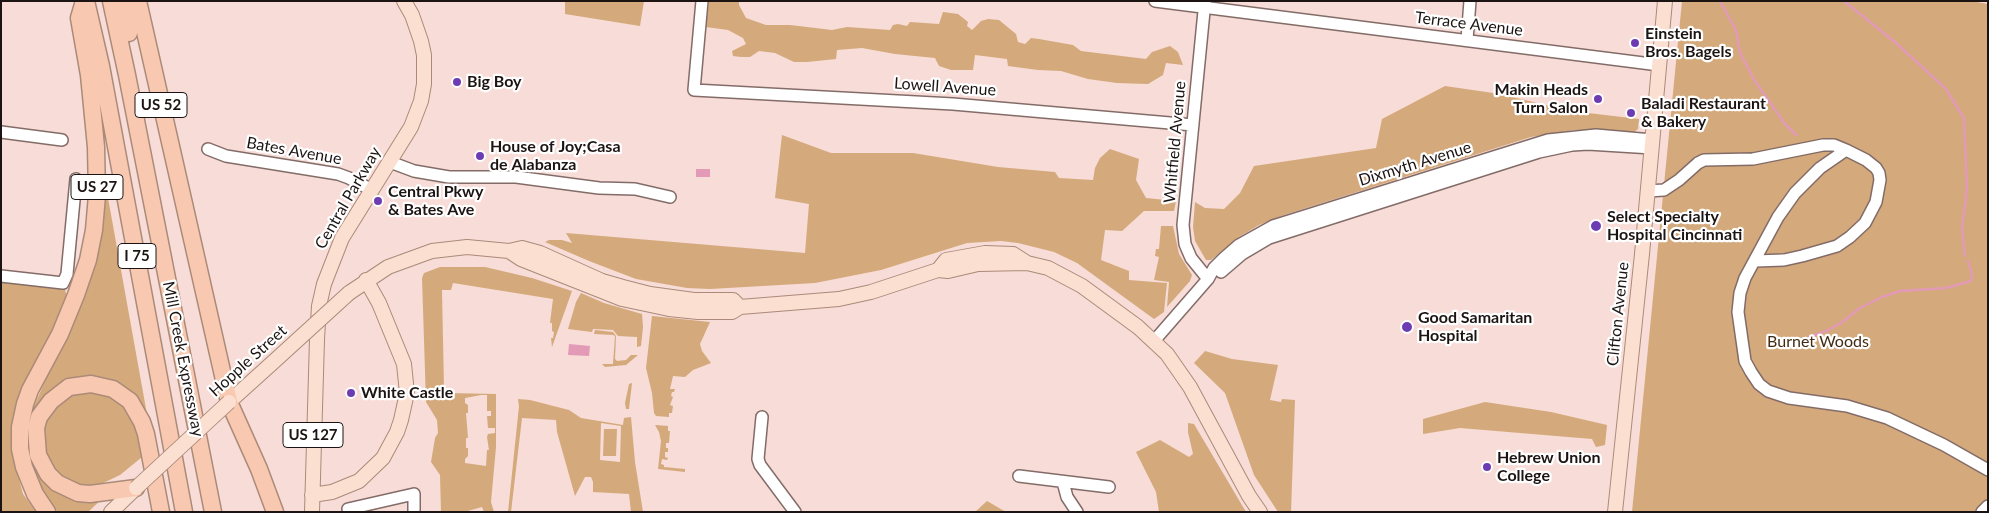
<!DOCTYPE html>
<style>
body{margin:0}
#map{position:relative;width:1989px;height:513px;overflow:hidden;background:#f7dcd7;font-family:Lato,sans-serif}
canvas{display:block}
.frame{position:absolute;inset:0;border:2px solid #1c1412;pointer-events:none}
</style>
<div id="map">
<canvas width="1989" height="513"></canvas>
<div class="frame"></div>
</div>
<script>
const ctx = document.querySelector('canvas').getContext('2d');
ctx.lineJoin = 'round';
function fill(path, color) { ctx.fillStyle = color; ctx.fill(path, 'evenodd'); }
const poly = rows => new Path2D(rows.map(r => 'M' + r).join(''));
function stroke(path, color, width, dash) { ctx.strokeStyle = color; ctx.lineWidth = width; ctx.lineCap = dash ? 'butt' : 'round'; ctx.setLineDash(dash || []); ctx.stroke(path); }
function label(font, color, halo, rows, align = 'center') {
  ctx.font = font + ' Lato,sans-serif'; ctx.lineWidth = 4.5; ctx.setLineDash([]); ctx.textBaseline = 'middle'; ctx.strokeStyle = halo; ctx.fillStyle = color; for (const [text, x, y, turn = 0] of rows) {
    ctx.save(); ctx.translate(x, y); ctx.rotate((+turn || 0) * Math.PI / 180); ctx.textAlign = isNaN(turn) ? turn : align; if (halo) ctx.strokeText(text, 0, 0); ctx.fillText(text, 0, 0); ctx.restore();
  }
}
fill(poly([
 [565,1,644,1,640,26,565,14],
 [709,1,739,1,739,5,746,18,766,25,790,25,832,30,847,27,890,30,893,25,898,24,907,26,910,22,939,24,943,12,958,14,968,22,967,26,972,30,981,21,988,19,999,20,1016,34,1018,42,1025,44,1031,38,1039,39,1073,45,1081,51,1146,59,1152,52,1170,46,1178,52,1183,65,1166,63,1163,75,1148,84,1117,83,1088,79,1061,71,1038,70,1008,66,1007,59,975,55,973,70,951,70,939,66,935,58,895,54,862,48,837,50,836,59,807,62,794,62,775,53,759,51,750,57,741,57,733,56,732,51,746,44,743,38,728,30,706,27],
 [1682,1,1971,1,1988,4,1988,512,1632,512],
 [1445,86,1500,94,1571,111,1639,119,1638,129,1633,133,1574,130,1531,137,1284,215,1259,225,1239,237,1211,260,1206,260,1195,241,1193,227,1195,202,1205,208,1224,209,1240,193,1254,166,1376,148,1382,119],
 [782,135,831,153,913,153,998,167,1055,172,1059,178,1093,180,1095,168,1100,158,1110,149,1139,159,1136,180,1146,198,1176,201,1174,211,1144,211,1122,231,1105,230,1101,260,1129,271,1129,280,1167,283,1164,312,1154,319,1077,263,1054,252,1018,243,1001,241,967,243,881,270,815,283,710,289,687,288,636,279,589,261,545,242,549,240,562,240,572,243,566,233,805,253,809,204,775,198],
 [101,159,150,431,148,425,92,379,31,417,34,406,46,379,50,361,74,311],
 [1161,226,1173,226,1179,254,1192,275,1190,281,1167,307,1169,282,1154,280,1159,257,1155,256,1156,249,1159,249],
 [440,267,485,267,532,278,572,291,552,347,551,338,553,338,554,332,552,331,552,323,550,323,553,299,453,283,451,290,442,290,444,389,447,393,496,394,496,447,491,502,494,512,484,512,482,507,464,512,441,512,440,475,431,462,435,438,438,433,437,420,426,402,422,278,424,273],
 [481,395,487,395,487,411,491,411,491,416,487,416,488,428,495,428,495,433,488,434,487,437,489,450,487,450,486,466,465,463,465,459,468,456,468,448,466,448,466,438,468,438,466,413,468,413,468,405,465,403,465,398],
 [1,276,63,283,68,300,18,400,13,419,11,441,15,464,23,494,36,512,1,512],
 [581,293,604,303,642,314,643,327,641,346,637,347,637,337,618,336,613,330,593,329,592,332,568,329,576,302],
 [652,316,710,322,700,344,702,351,711,363,693,370,685,377,673,376,670,389,675,389,674,392,672,392,671,396,673,397,670,405,673,406,672,413,669,413,669,417,656,416,654,413,652,393,646,368],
 [595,330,613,332,616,336,615,359,617,361,626,360,631,355,638,355,626,365,605,367,602,364,613,364,615,336,613,335,594,334],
 [1205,351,1232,359,1278,365,1270,400,1281,402,1282,399,1295,400,1291,512,1278,512,1254,475,1225,393,1194,363],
 [632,383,629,409,626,409,625,403,629,384],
 [98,389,126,405,147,453,120,475,99,485,84,488,68,483,46,463,43,421,65,395],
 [518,399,530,400,569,410,581,418,623,425,624,418,631,417,635,462,643,512,631,512,629,494,593,492,593,482,591,477,585,477,575,496,557,432,556,420,522,418,511,512,508,512,519,406],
 [601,423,621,426,620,462,600,460],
 [1485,402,1551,412,1607,425,1605,445,1596,447,1592,439,1460,428,1423,434,1423,419],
 [1188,423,1194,424,1246,512,1159,512,1156,492,1136,452,1160,440,1189,457,1193,454,1188,432],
 [655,425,668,426,668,431,670,431,669,443,666,443,666,448,668,448,668,452,665,452,665,457,668,458,667,460,662,459,661,464,664,465,664,467,685,469,685,472,658,469,661,441,659,432],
 [604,429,617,429,616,456,603,456],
 [36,463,41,473,104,497,88,512,57,512,42,490,32,465],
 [987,501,1006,512,975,512]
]), '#d4a97b');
fill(poly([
 [696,169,710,169,710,177,696,177],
 [569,344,590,346,589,356,568,355]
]), '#e39ab7');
stroke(poly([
 [1844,1,1896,43,1945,88,1964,118,1967,189,1962,228,1965,256],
 [1721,3,1736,30,1740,53,1755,81,1785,124,1796,135],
 [1809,337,1826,331,1841,323,1860,308,1882,297,1900,291,1946,288,1971,281,1972,274,1968,261]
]), '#e39ab7', 2.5);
const minor = poly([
 [702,1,694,90,953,104,1193,125],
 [1155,1,1659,65],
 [1205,1,1183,225,1185,244,1191,258,1208,279],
 [1467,40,1470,1],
 [1,132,62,140],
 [208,149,226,156,338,174,349,178,372,190],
 [1846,150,1820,168,1795,193,1778,217,1745,278,1740,293,1738,312,1745,361,1751,372,1759,384,1768,391,1789,398,1847,406,1887,418,1944,445,1988,470],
 [390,162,414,171,449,177,516,177,599,188,635,189,670,197],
 [1648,191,1664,190,1679,180,1698,163,1704,160,1753,159,1823,145,1834,145,1846,150,1866,160,1876,168,1879,173,1880,180,1876,202,1865,223,1850,237,1837,246,1802,256,1784,260,1755,261],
 [1221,272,1242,254,1269,238,1539,152,1572,145,1588,144,1652,148],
 [1,276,63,283,67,274,76,179],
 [1154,341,1208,279,1214,268,1223,259,1239,245,1273,226,1548,140,1596,135,1652,140],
 [762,417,758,459,760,465,795,512],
 [1019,476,1109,487],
 [1063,482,1067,497,1077,512],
 [348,509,414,494,414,512],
 [1982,512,1988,506]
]);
const major = poly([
 [509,251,521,259,622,299,669,309,698,312,732,312,740,307,839,299,871,292,938,270,948,271,978,264,1027,263,1048,268,1082,286,1138,327,1167,354,1190,387,1249,496,1260,512],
 [938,270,946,260,985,253,1013,254,1027,263],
 [349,293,388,267,432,251,467,247,509,251,522,248,540,253,602,281,623,287,650,294,694,300,733,300,740,307],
 [229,402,270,365],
 [312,495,332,492,359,481,383,458,397,432,401,420,407,393,404,364,379,303,366,280],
 [111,512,136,488],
 [312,512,317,339,319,306,324,284,342,238,411,127,421,101,424,84,424,55,421,41,412,15,404,1],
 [1615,512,1642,254,1665,1]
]);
const highway = poly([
 [86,1,101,66,184,512],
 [111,1,127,75,213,512],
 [123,1,129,33],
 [138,1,229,402,259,469,275,512],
 [136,488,90,494,78,493,57,483,48,474,38,455,36,428,39,417,51,401,69,387,91,384,113,389,130,401,142,422,146,434,161,512],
 [47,512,35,494,24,467,20,449,20,427,25,404,30,390,60,334,76,295,88,260,94,230,97,195,96,147,89,75,79,18,84,1]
]);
stroke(minor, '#836c68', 14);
stroke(major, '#ab8a79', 16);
stroke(highway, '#ab8a79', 19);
stroke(minor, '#fff', 11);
stroke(major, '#fbdfd0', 14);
stroke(highway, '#f8c9b0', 16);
const majorBridge = poly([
 [270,365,349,293],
 [136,488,229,402]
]);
stroke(majorBridge, '#ab8a79', 16, []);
stroke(majorBridge, '#fbdfd0', 14);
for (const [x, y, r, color] of [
 [1635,43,5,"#6d3cb3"],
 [457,82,5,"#6d3cb3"],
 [1598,99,5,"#6d3cb3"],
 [1631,113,5,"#6d3cb3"],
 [480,156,5,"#6d3cb3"],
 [378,201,5,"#6d3cb3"],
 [1596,226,6,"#6d3cb3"],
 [1407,327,6,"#6d3cb3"],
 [351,393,5,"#6d3cb3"],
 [1487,467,5,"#6d3cb3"]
]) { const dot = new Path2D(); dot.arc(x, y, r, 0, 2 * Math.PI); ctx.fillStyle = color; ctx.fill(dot); stroke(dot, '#fff', 2); }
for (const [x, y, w] of [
 [161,105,52],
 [97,187,52],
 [137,256,38],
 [313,435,60]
]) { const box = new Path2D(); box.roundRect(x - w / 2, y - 12.5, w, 25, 4); ctx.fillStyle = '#fff'; ctx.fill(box); stroke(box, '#1c1412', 1); }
label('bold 15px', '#1c1412', null, [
 ["US 52",161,105],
 ["US 27",97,187],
 ["I 75",137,256],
 ["US 127",313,435]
]);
label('16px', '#1c1412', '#fff', [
 ["Terrace Avenue",1469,24,7],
 ["Lowell Avenue",945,87,4],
 ["Whitfield Avenue",1175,142,-85],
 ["Bates Avenue",294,151,10],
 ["Dixmyth Avenue",1415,164,-17],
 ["Central Parkway",348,198,-60],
 ["Clifton Avenue",1618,314,-84],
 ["Mill Creek Expressway",183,359,79],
 ["Hopple Street",248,361,-42]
]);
label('bold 16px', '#1c1412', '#fff', [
 ["Einstein",1645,34],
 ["Bros. Bagels",1645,52],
 ["Big Boy",467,82],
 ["Makin Heads",1588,90,"right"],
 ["Turn Salon",1588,108,"right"],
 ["Baladi Restaurant",1641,104],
 ["& Bakery",1641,122],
 ["House of Joy;Casa",490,147],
 ["de Alabanza",490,165],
 ["Central Pkwy",388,192],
 ["& Bates Ave",388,210],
 ["Select Specialty",1607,217],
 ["Hospital Cincinnati",1607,235],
 ["Good Samaritan",1418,318],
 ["Hospital",1418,336],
 ["White Castle",361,393],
 ["Hebrew Union",1497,458],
 ["College",1497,476]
], 'left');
label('16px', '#412b13', '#fff', [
 ["Burnet Woods",1818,342]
]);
</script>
